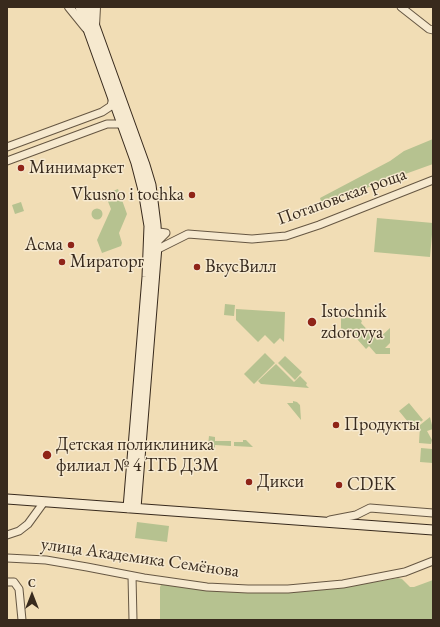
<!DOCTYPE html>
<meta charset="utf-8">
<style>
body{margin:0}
#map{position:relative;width:440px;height:627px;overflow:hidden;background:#f1ddb5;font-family:"EB Garamond",serif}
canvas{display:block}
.frame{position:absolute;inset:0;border:8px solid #382a1d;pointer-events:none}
.north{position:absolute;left:12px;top:575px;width:40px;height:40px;-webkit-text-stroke:3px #f6e9cf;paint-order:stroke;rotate:0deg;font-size:11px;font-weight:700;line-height:16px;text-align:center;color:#382a1d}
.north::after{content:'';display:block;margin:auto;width:14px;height:18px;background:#382a1d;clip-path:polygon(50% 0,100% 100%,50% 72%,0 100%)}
</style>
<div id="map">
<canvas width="440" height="627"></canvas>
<div class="frame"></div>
<div class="north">С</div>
</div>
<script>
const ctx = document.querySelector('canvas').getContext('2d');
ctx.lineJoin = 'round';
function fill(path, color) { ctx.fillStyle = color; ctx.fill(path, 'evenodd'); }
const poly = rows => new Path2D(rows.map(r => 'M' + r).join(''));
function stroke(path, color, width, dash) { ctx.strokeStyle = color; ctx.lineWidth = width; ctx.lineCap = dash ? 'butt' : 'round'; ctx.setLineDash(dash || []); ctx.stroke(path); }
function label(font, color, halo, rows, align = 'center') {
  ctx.font = font + ' "EB Garamond",serif'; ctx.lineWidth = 3; ctx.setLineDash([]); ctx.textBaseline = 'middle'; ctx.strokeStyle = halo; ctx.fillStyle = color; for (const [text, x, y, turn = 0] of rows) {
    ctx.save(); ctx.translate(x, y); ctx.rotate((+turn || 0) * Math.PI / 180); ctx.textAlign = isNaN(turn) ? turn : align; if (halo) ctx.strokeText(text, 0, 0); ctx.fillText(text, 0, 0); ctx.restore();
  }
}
fill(poly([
 [433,139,433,164,322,204,320,198,390,161,404,151],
 [118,189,127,214,119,233,122,243,121,246,102,253,97,240,111,209,105,194],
 [21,202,24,211,15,214,12,205],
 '91.5 214a5.5 5.5 0 1 1 11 0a5.5 5.5 0 1 1-11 0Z',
 [377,218,433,223,430,257,374,252],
 [225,304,235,305,234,316,224,315],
 [236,309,285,312,284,342,280,338,274,344,265,335,258,342,236,320],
 [341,317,360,319,362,321,361,323,377,340,390,328,390,343,385,348,390,348,390,354,376,354,369,346,366,349,349,330,345,333,341,329],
 [265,353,275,363,254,384,244,374],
 [285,356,302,372,295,380,278,363],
 [276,364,294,382,300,376,307,383,306,385,309,388,261,384,258,381],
 [293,401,297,402,300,405,301,420,287,403,293,403],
 [409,403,423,420,413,428,399,411],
 [430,417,433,429,427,431,432,440,431,444,419,443,420,425],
 [209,436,215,437,215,441,231,441,231,446,215,445,215,448,211,448,208,445],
 [243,440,246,440,253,447,234,446,234,442,243,442],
 [421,448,432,449,433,463,420,462],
 [137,522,169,526,167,542,135,538],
 [398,578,402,579,410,587,414,587,433,580,433,620,160,620,160,587,161,585,166,585,209,590,297,592,341,588]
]), '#b6c290');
const minor = poly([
 [401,7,429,29,433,30],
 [7,147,102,112,111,106,113,97],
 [7,161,107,124,119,124,124,126],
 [152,231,166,233,155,244],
 [154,251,188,234,252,239,286,236,319,225,433,180],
 [330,520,356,515,370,508,433,513],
 [7,535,19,531,28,524,44,502],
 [7,558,46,560,87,567,144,578,207,587,248,589,288,589,343,584,405,572,433,561],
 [132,576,133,620],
 [7,582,14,582,19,589,22,620]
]);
const tertiary = poly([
 [69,7,86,28],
 [95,26,96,7]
]);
const secondary = poly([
 [80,7,136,163,143,190,149,226,147,277,128,508],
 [88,7,145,165,151,185,156,225,157,246,136,508],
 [7,499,433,530]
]);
stroke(minor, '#665743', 9);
stroke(tertiary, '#665743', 10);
stroke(secondary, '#382a1d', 11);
stroke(minor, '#f6e9cf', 7);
stroke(tertiary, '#f6e9cf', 8);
stroke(secondary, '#f6e9cf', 9);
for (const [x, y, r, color] of [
 [21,168,4,"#8f2418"],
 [192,195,4,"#8f2418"],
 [71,245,4,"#8f2418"],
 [62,262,4,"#8f2418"],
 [197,267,4,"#8f2418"],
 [312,322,5,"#8f2418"],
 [336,425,4,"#8f2418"],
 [47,455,5,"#8f2418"],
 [249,482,4,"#8f2418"],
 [339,485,4,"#8f2418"]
]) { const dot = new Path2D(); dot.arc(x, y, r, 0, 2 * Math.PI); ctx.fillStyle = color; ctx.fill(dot); stroke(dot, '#f6e9cf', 1.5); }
label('18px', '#382a1d', '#f6e9cf', [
 ["Минимаркет",29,168],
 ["Vkusno i tochka",184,195,"right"],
 ["Асма",63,245,"right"],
 ["Мираторг",70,262],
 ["ВкусВилл",205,267],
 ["Istochnik",321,312],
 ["zdorovya",321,333],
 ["Продукты",344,425],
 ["Детская поликлиника",56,445],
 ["филиал № 4 ТГБ ДЗМ",56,466],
 ["Дикси",257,482],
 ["CDEK",347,485]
], 'left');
label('18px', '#382a1d', '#f6e9cf', [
 ["Потаповская роща",342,197,-20],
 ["улица Академика Семёнова",140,558,8]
]);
</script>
